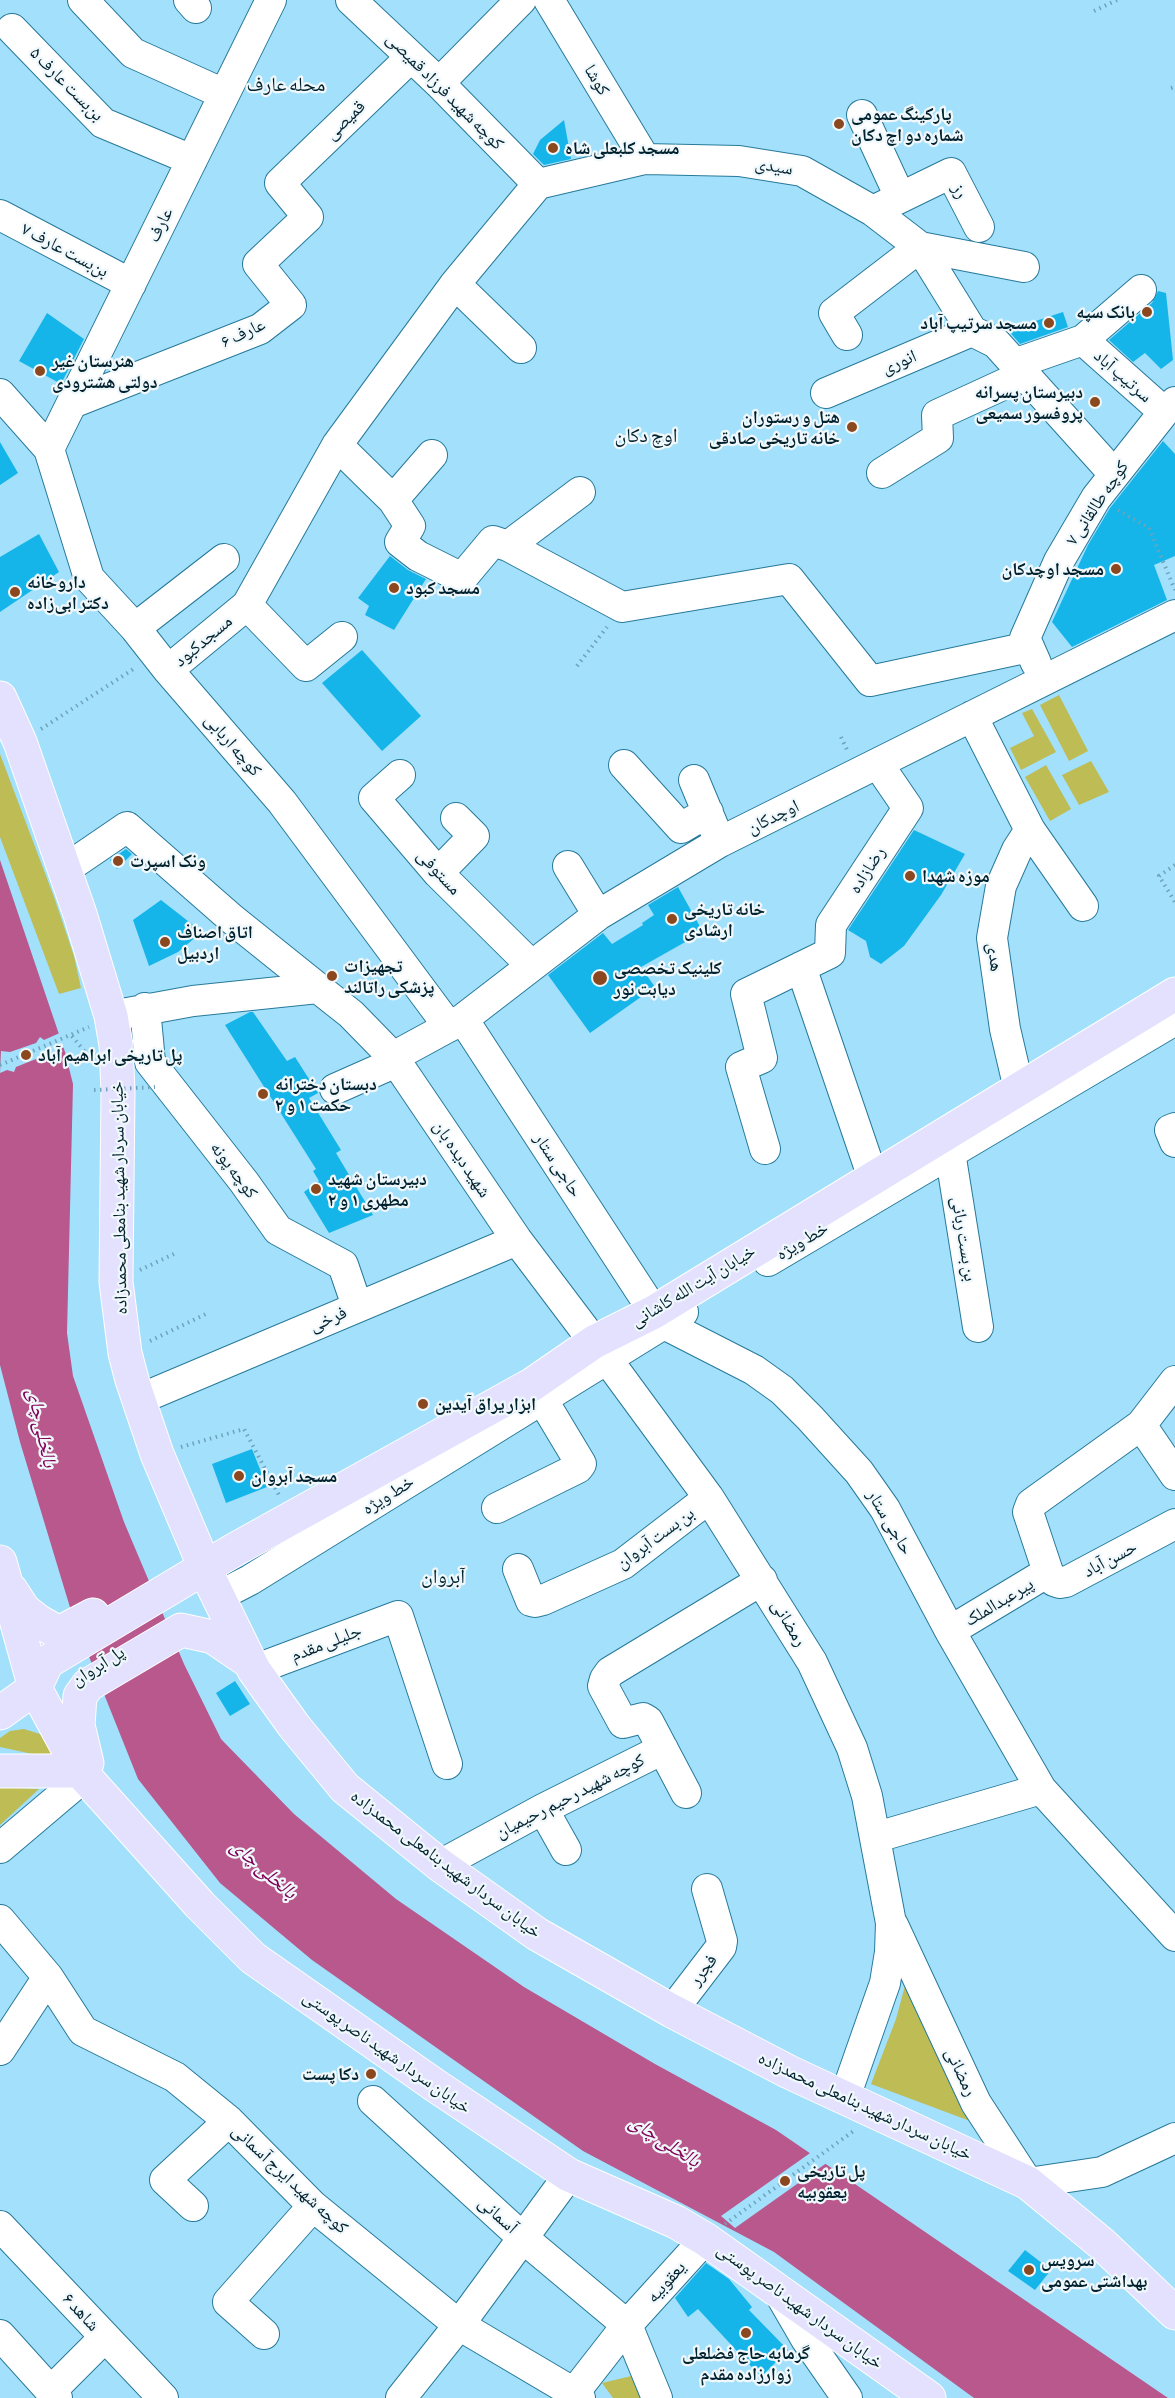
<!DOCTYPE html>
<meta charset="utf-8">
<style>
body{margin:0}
canvas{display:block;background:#a3e0fc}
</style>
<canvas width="1175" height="2398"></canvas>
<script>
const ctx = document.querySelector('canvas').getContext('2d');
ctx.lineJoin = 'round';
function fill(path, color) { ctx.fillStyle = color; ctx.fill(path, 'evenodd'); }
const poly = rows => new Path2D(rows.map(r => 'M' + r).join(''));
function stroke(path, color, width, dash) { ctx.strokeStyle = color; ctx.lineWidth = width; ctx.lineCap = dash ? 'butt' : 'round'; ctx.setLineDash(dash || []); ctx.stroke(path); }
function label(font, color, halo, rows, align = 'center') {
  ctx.font = font + ' "Asap Condensed","Noto Naskh Arabic",sans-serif'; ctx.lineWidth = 4.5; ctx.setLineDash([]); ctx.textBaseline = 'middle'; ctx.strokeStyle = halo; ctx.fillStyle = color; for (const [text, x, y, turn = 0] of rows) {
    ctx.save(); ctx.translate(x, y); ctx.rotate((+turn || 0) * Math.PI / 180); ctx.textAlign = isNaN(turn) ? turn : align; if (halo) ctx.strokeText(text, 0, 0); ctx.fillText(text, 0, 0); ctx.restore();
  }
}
fill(poly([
 [1059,695,1088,751,1069,761,1040,705],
 [1032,709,1056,752,1021,770,1010,748,1034,736,1022,713],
 [0,754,54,897,74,956,81,988,59,994,0,837],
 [1091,761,1109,792,1079,805,1062,775],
 [1046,765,1071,809,1050,821,1025,777],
 [24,1729,40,1734,60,1760,0,1747,0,1738,10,1731],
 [0,1787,39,1789,0,1825],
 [906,1982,970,2121,871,2084,896,2019],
 [648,2372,652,2398,613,2398,602,2383]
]), '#bdbc55');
fill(poly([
 [0,860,65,1052,73,1084,67,1333,73,1376,124,1522,184,1664,221,1739,294,1814,396,1899,524,1987,655,2064,776,2130,1168,2398,974,2398,774,2252,583,2151,312,1960,220,1883,138,1779,72,1614,20,1442,0,1365]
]), '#b8588c');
fill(poly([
 [62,1032,67,1046,51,1053,47,1060,41,1057,16,1067,14,1072,7,1070,0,1073,1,1051,10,1052,36,1043,40,1037,44,1040],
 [813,2151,828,2162,735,2228,721,2216]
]), '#a3e0fc');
fill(poly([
 [564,120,571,159,544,165,533,154,540,140],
 [1158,291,1166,293,1173,360,1161,369,1145,353,1133,362,1109,340,1152,303],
 [1063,312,1068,327,1020,344,1008,330],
 [47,313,84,339,61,384,19,361],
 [1163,441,1175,454,1175,556,1154,565,1167,600,1072,647,1052,622,1088,545,1110,508],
 [0,442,18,473,0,485],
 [39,534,59,572,0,612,0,557],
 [390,556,408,570,426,579,394,630,365,615,369,606,358,598],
 [362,650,421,716,382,751,322,683],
 [914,830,965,854,941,895,904,946,881,964,870,957,866,941,848,930],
 [126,849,132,854,117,869,110,860],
 [678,887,703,932,641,967,655,987,590,1033,548,975,603,933,612,944,643,925,642,923,654,915,648,905],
 [161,900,202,932,178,952,149,966,133,920],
 [250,1012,253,1012,287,1061,295,1057,318,1093,309,1098,341,1150,336,1153,373,1215,329,1233,304,1192,319,1181,313,1171,316,1169,225,1025],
 [252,1449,267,1487,226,1503,212,1464],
 [235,1681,250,1704,230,1716,216,1693],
 [1025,2250,1051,2270,1035,2290,1008,2271],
 [706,2263,729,2279,752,2307,749,2310,788,2350,761,2377,698,2309,688,2317,675,2298]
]), '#15b5ea');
const minor = poly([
 [83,0,133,53,224,94],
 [189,0,196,8],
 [351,0,439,83,538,184],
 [549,0,645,159],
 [12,29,103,123,192,160],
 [439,83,521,0],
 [862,115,900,197],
 [538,184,645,159,739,161,802,171,873,211,920,247,1024,267],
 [873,211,951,173,979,227],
 [0,215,131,284],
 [920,247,972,331,996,343,1114,474],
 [455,284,521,348],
 [847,335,834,313,920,247],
 [1083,340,1141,290],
 [1014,364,1083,340,1164,412],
 [826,393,972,331],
 [0,394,49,449,89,578,135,628,168,670,282,802,449,1027],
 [72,403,260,329,291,305,258,264,308,217,280,183,411,57],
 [337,445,393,500,410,526,400,542,418,556,462,578,493,541,508,546,622,607,789,579,870,681,1029,647],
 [49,449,271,0],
 [882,473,938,438,937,415,1024,375],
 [393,500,432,455],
 [508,546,580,492],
 [247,605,337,445,455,284,538,184],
 [135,628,224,559],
 [1036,663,1025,638,1059,561,1096,498,1164,412,1175,402],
 [168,670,247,605,306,666,342,637],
 [972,716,1030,830,1017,850,1001,886,992,938,1005,1029,1019,1089],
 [624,765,681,828,708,812],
 [400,775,374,798,438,873,532,966],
 [694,780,714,828],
 [1030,830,1083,906],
 [568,866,598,915],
 [64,870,127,827,232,919,318,988],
 [438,873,474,836,456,818],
 [801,967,873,1178],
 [145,1008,150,1062,244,1182,278,1230,343,1265,357,1306],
 [111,1016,193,1001,318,988,351,1014,393,1057,517,1240,594,1342],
 [463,1019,654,1312],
 [393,1057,463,1019,598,915,720,842,1175,615],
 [335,1089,396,1062],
 [1175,1128,1170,1130,1175,1142],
 [765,1149,741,1067,762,1058,746,994,830,953,831,925,908,808,878,764],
 [950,1152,978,1327],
 [768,1261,1175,1020],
 [664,1324,754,1370,782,1390,810,1418,859,1472,885,1509,950,1631,1041,1789,1175,1936],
 [607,1359,709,1498,812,1662,852,1748,867,1796,891,1923,890,1952,885,1983,845,2097],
 [1175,1381,1141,1425,1031,1504,1028,1512,1048,1572,1054,1581,1060,1583,1066,1582,1175,1524],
 [140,1399,517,1240],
 [1141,1425,1175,1475],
 [497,1508,578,1468,581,1464,533,1384],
 [518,1569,531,1601,535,1602,543,1600,623,1564,709,1498],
 [217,1597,250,1580,683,1312],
 [950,1631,1048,1572],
 [254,1670,398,1616,447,1764],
 [686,1793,648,1721,643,1718,623,1723,603,1686,605,1679,610,1672,762,1580],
 [543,1809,566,1850],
 [877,1837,1041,1789],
 [0,1848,85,1776],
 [440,1865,543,1809,663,1749],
 [0,1920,48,1977,83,2031,175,2077,229,2121,313,2206,459,2325,574,2393,580,2398],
 [893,1925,976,2103,1028,2183,1102,2172,1175,2138],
 [672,2011,721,1947,722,1941,707,1889],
 [0,2050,48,1977],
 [373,2101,523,2238,627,2325,657,2398],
 [193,2206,165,2180,229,2121],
 [0,2226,163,2398],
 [777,2289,806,2339,847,2398],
 [264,2334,228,2302,313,2206],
 [0,2335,57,2398],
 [51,2391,105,2337],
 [401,2398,459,2325,569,2175],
 [570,2398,627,2325,705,2239]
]);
const major = poly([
 [0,698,20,742,80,914,111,1016,116,1045,118,1092,116,1282,125,1353,132,1380,157,1454,211,1582,254,1670,294,1726,345,1788,440,1865,537,1934,672,2011,789,2072,1028,2183,1101,2243,1175,2313],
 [0,1562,35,1688,80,1771,200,1905,253,1958,436,2086,569,2175,676,2222,705,2239,929,2398],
 [11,1590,24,1610,38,1621,59,1633,93,1615],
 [0,1713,35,1688,47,1662,234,1550,533,1384,594,1342,654,1312,1175,994],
 [87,1763,78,1725,80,1696,88,1685,181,1630,213,1637,247,1660],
 [0,1771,80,1771]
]);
stroke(minor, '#277a9a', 32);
stroke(major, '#fff', 35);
stroke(poly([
 [1094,11,1117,0],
 [1171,88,1175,87],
 [1118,510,1149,528,1175,590],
 [577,666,607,627],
 [41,729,135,668],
 [841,737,848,752],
 [1175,865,1159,876,1175,902],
 [72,1036,89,1057],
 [0,1065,89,1027],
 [140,1270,178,1252],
 [150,1341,208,1313],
 [181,1447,244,1429,280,1497],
 [725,2224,855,2130]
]), '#6fa3ba', 4, [1.5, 4.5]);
stroke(minor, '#fff', 30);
stroke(major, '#e3e1fe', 33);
stroke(poly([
 [94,1090,155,1087]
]), '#6fa3ba', 4, [1.5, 4.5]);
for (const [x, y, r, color] of [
 [839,124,6,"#8b471d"],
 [553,148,6,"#8b471d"],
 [1147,312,6,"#8b471d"],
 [1049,323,6,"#8b471d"],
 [40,371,6,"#8b471d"],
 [1095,402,6,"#8b471d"],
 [852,427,6,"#8b471d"],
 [1116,569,6,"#8b471d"],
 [394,588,6,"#8b471d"],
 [15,592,6,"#8b471d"],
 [118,861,6,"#8b471d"],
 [910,876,6,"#8b471d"],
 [672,919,6,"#8b471d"],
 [165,942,6,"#8b471d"],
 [332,976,6,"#8b471d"],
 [600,978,8,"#8b471d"],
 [26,1055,6,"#8b471d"],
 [263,1094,6,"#8b471d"],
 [316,1189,6,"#8b471d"],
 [423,1404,6,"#8b471d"],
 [239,1476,6,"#8b471d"],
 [371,2074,6,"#8b471d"],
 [785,2181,6,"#8b471d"],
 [1029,2270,6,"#8b471d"],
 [746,2333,6,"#8b471d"]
]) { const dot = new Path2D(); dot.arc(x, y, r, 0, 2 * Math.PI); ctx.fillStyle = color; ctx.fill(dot); stroke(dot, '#f0f8fb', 2); }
label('18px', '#00212e', '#f0f8fb', [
 ["کوشا",597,80,59],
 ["بن‌بست عارف ۵",67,84,45],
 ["کوچه شهید فرزاد قمیصی",445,91,45],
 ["قمیصی",345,120,-44],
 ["سیدی",774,166,9],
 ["رز",960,191,63],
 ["عارف",160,225,-64],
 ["بن‌بست عارف ۷",65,250,28],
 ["عارف ۶",243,333,-25],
 ["انوری",899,362,-23],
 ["سرتیپ آباد",1123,376,41],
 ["کوچه طالقانی ۷",1097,503,-56],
 ["مسجدکبود",203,641,-40],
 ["کوچه اربابی",233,745,49],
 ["اوچدکان",773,817,-26],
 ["رضازاده",867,870,-57],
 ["مستوفی",439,872,47],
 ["هدی",995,957,83],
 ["شهید دیده بان",462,1159,56],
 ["حاجی ستار",558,1165,57],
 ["کوچه پونه",234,1170,53],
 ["خیابان سردار شهید بنامعلی محمدزاده",119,1198,-91],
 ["بن بست ربانی",964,1239,81],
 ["خط ویژه",802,1241,-31],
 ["خیابان آیت الله کاشانی",693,1286,-31],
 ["فرخی",328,1319,-23],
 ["خط ویژه",388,1495,-32],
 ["حاجی ستار",890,1522,59],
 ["بن بست آبروان",655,1538,-36],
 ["حسن آباد",1110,1559,-28],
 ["پیرعبدالملک",999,1602,-31],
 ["رمضانی",789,1623,59],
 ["جلیلی مقدم",326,1643,-21],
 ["پل آبروان",98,1666,-32],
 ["کوچه شهید رحیم رحیمیان",570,1796,-27],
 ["خیابان سردار شهید بنامعلی محمدزاده",446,1864,37],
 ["فجرر",703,1970,-53],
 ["خیابان سردار شهید ناصر پوستی",387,2052,35],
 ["رمضانی",961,2072,65],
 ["خیابان سردار شهید بنامعلی محمدزاده",865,2106,25],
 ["کوچه شهید ایرج آسمانی",290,2179,43],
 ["آسمانی",498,2215,42],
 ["یعقوبیه",666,2282,-48],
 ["خیابان سردار شهید ناصر پوستی",800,2306,36],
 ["شاهد ۶",81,2312,47]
]);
label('bold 18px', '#00212e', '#f0f8fb', [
 ["پارکینگ عمومی",851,114],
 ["شماره دو اچ دکان",851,135],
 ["مسجد کلبعلی شاه",565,148],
 ["بانک سپه",1135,312,"right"],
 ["مسجد سرتیپ آباد",1037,323,"right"],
 ["هنرستان غیر",52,361],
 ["دولتی هشترودی",52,382],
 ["دبیرستان پسرانه",1083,392,"right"],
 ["پروفسور سمیعی",1083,413,"right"],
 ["هتل و رستوران",840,417,"right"],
 ["خانه تاریخی صادقی",840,438,"right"],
 ["مسجد اوچدکان",1104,569,"right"],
 ["داروخانه",27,582],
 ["دکتر ابی‌زاده",27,603],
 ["مسجد کبود",406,588],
 ["ونک اسپرت",130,861],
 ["موزه شهدا",922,876],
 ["خانه تاریخی",684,909],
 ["ارشادی",684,930],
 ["اتاق اصناف",177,932],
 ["اردبیل",177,953],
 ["تجهیزات",344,966],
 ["پزشکی راتالند",344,987],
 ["کلینیک تخصصی",614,968],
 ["دیابت نور",614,989],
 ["پل تاریخی ابراهیم آباد",38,1055],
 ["دبستان دخترانه",275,1084],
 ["حکمت ۱ و ۲",275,1105],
 ["دبیرستان شهید",328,1179],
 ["مطهری ۱ و ۲",328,1200],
 ["ابزار یراق آیدین",435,1404],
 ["مسجد آبروان",251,1476],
 ["دکا پست",359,2074,"right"],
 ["پل تاریخی",797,2171],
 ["یعقوبیه",797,2192],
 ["سرویس",1041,2260],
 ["بهداشتی عمومی",1041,2281],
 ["گرمابه حاج فضلعلی",746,2353,"center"],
 ["زوارزاده مقدم",746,2374,"center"]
], 'left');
label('20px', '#00212e', '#f0f8fb', [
 ["محله عارف",286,85],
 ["اوچ دکان",646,436],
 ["آبروان",443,1577]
]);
label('italic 20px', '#810055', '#f0f8fb', [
 ["بالخلی چای",42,1428,78],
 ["بالخلی چای",264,1869,41],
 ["بالخلی چای",665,2141,33]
]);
</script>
